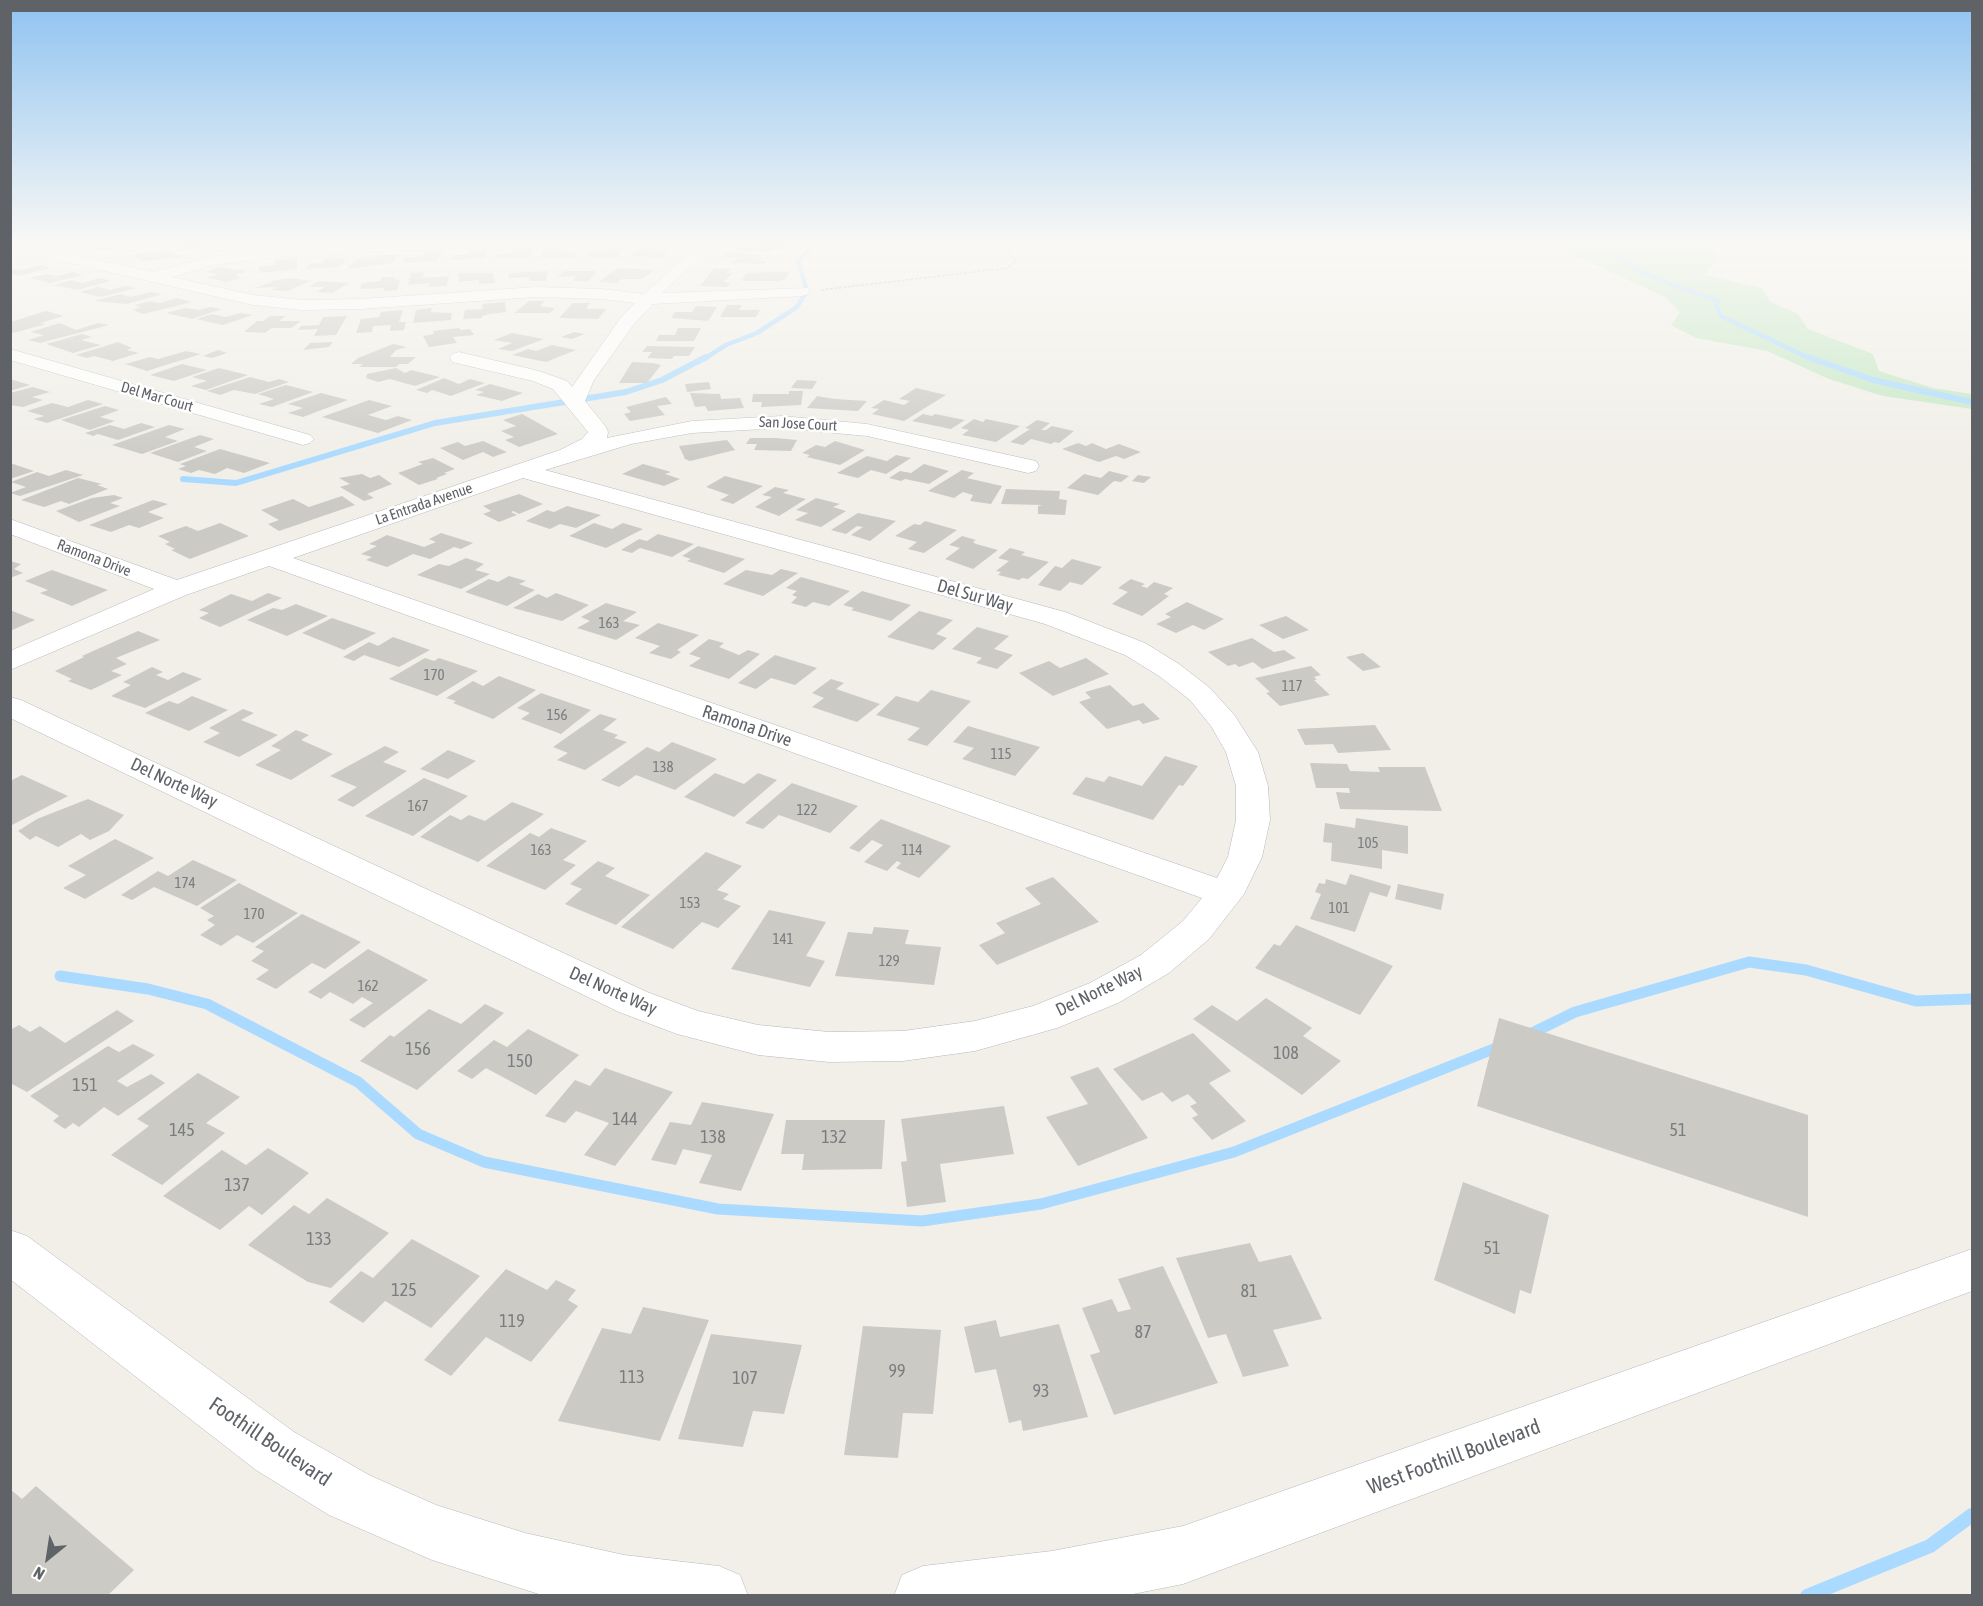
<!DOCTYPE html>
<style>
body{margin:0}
#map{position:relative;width:1983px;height:1606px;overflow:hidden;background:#f1efe8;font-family:"Asap Condensed",sans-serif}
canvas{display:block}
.frame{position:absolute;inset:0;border:12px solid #5f6368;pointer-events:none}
.north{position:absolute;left:18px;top:1528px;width:60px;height:60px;-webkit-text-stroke:4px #fff;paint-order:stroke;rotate:210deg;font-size:16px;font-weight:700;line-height:24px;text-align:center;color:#5f6368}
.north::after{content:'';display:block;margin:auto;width:21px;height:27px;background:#5f6368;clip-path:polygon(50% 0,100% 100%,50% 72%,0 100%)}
</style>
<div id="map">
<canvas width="1983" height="1606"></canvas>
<div class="frame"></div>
<div class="north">N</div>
</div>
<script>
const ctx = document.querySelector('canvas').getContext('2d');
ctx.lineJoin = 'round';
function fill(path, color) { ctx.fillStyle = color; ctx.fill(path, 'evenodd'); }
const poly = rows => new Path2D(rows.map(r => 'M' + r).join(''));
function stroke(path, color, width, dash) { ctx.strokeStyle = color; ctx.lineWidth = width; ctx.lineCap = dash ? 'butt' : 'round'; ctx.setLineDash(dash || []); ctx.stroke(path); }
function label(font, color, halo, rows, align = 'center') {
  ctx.font = font + ' "Asap Condensed",sans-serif'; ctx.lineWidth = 5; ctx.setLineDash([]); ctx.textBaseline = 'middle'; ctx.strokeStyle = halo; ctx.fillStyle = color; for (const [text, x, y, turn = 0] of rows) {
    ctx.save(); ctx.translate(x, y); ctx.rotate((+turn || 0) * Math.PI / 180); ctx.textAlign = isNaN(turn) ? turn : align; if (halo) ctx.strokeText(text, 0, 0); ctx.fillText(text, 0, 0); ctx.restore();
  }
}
fill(poly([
 [1556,241,1684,241,1710,248,1720,257,1704,275,1761,288,1771,302,1798,314,1808,329,1873,354,1879,371,1933,388,1972,394,1972,409,1883,396,1829,379,1767,351,1696,338,1671,325,1680,312,1665,297,1585,260,1552,247]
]), '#c5e8c5');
stroke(poly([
 [1594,241,1610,248,1616,256,1647,275,1718,301,1716,306,1721,316,1811,359],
 [704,359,726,345,757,333,797,307,807,291,798,261,813,245,821,241]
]), '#aadaff', 4.5);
stroke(poly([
 [1808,357,1873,380,1972,402],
 [183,479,236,483,435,423,626,392,662,380,706,357]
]), '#aadaff', 6);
stroke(poly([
 [60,976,148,989,207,1004,358,1082,418,1134,484,1162,718,1209,922,1221,1041,1204,1234,1152,1501,1046],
 [1528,1035,1575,1012,1749,962,1806,970,1916,1001,1972,999]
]), '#aadaff', 11);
stroke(poly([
 [1807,1596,1930,1546,1972,1515]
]), '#aadaff', 14);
fill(poly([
 [104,241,119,241,133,244,102,251,91,249,106,245,95,243],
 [213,241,223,241,226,244,187,250,183,245],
 [238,241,278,241,279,244,241,245],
 [763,243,786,246,783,249,773,249,769,252,737,251,742,246,758,247],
 [608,246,625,246,617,258,586,256,590,251,605,250],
 [641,247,657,247,653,251,668,252,662,257,629,256],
 [533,248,531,257,495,258,497,254,513,253,514,249],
 [560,248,559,252,576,252,575,257,541,258,544,249],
 [166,250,184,257,144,261,131,255,151,252,156,253],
 [470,250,488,251,485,258,450,260,453,255,468,254],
 [424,252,442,252,436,261,403,263,406,257,421,257],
 [728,252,764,255,758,260,767,261,764,264,732,263,738,258,723,257],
 [399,254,392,263,347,269,357,259,375,259,378,255],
 [297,258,297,269,261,273,258,267,275,265,275,260],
 [347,258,339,267,306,269,310,264,322,263,325,259],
 [39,265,51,268,18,276,10,274,10,268,22,270],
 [221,267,236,270,248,271,235,275,241,278,227,282,206,278,218,274,205,272],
 [617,268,654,270,642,279,622,279,616,283,599,282],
 [714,268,731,269,727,273,733,273,724,282,731,283,727,287,700,286],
 [548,271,546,281,529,281,530,277,508,278,509,273],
 [563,271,597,271,589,281,573,281,577,276,558,277],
 [72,272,83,275,50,283,29,278,47,274,57,276],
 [424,272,423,278,449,276,447,286,429,287,430,283,408,285,411,273],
 [772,272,789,272,786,279,779,281,742,281,746,273],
 [458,273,493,273,495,283,479,284,479,280,459,282],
 [382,277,395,277,394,279,400,280,397,290,383,291,384,288,360,289,362,283,380,281],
 [99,278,111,281,77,290,54,285,71,280,82,283],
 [290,278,311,281,287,291,271,290,278,287,254,288,273,282,270,281],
 [319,281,350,283,332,293,316,292,325,287,309,287],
 [125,286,136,288,101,297,80,292,98,287,110,290],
 [150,292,162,294,127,304,94,301,120,294,131,297],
 [177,298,192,302,143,314,133,310,141,307,134,305,150,301,160,303],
 [529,301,545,301,540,306,555,308,550,313,514,313],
 [505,302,506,312,490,314,482,316,482,318,463,319,465,310,483,309,482,304],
 [573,303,590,303,586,309,606,309,598,319,559,318],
 [727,305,742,305,739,310,760,310,756,317,720,317],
 [696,306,717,307,708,321,671,318,675,312,692,312],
 [210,307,222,309,192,319,166,313,185,308,199,310],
 [432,308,431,312,452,313,451,320,413,323,416,310],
 [403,310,399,322,406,322,404,330,390,331,391,325,373,326,372,332,356,333,361,319,379,317,381,312],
 [46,311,64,316,40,323,46,324,10,334,10,322],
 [240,313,253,315,223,325,196,319,212,314,226,317],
 [270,316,286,316,279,321,301,321,291,328,272,328,265,333,244,332,257,321,263,321],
 [347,316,336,335,314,336,318,329,298,330,301,326,319,325,323,317],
 [60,323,76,330,98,323,109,325,40,343,28,340,44,335,30,332],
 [459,328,461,330,470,329,474,335,453,337,457,343,429,347,423,336,434,334,433,331],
 [678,328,701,328,694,341,656,341,659,335,675,335],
 [574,332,585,334,572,339,561,337],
 [512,333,544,339,512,351,498,349,512,343,494,340],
 [82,334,92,337,81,340,101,345,73,353,46,344],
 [118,342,132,348,127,350,139,353,113,361,94,356,87,358,76,355],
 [333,342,329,347,303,350,310,343],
 [393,344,407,347,396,350,390,357,416,357,408,364,399,364,396,367,359,367,363,364,351,364,358,358],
 [552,345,576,350,546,362,512,355,528,349,536,351],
 [647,346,695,347,689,356,674,356,672,359,647,358,652,352,642,352],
 [218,350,227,353,212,358,203,356],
 [186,351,201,354,147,371,125,364,150,357,158,359],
 [632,362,653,363,661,365,647,383,619,383],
 [182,364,207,370,174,381,150,375],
 [219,368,248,375,206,390,191,386,207,381,192,377],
 [396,368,405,373,411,370,440,377,415,386,390,379,378,382,366,378,367,374],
 [250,377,269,382,279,379,289,382,255,394,234,390,220,395,207,391],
 [444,378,459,384,470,379,485,383,451,396,432,390,427,393,416,390],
 [10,379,30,385,10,391],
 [797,380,817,381,812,389,791,388],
 [709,382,711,389,687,392,685,384],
 [490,384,523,393,502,401,476,395,484,392,475,390],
 [286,385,313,392,272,407,259,404,274,399,258,394],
 [33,387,50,392,32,397,43,400,23,407,10,405,10,393],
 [916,388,946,395,904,421,872,414,879,409,871,408,884,400,904,405,910,401,899,399],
 [789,391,803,391,801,405,761,407,762,402,752,402,753,394,789,394],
 [321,393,348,400,303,417,288,413,303,408,288,404],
 [690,393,720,394,721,399,740,398,744,408,708,411,705,406,695,407],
 [817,396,835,399,867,401,858,411,807,408],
 [666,397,672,404,657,406,665,415,630,421,624,414,631,412,626,407],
 [88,400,103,404,47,423,34,419,44,416,27,411,52,403,68,407],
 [369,400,392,406,368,415,386,420,398,416,412,420,378,433,322,417],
 [105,406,119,410,100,417,115,421,90,430,61,420],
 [522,414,558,434,519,447,505,440,514,437,501,431,516,426,503,420],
 [923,414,932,416,935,414,965,420,951,429,912,421],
 [974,419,983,422,986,419,1020,426,996,442,962,435,969,430,961,428],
 [1037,420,1050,423,1041,430,1046,430,1052,426,1074,431,1059,443,1054,442,1051,444,1031,439,1023,445,1010,442,1030,429,1025,428],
 [141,423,155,427,118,440,98,434,93,436,85,433,110,425,124,429],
 [169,425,185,429,165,437,178,441,142,454,112,445],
 [200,435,214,439,194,447,207,451,178,462,150,453],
 [750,438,776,438,797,440,791,451,754,450,757,444,746,444],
 [727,440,735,450,690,461,685,459,679,446],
 [483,441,507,452,493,457,483,452,463,460,440,448,458,442,465,446],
 [835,441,865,450,840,465,807,457,810,455,802,453,816,445,825,447],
 [1078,443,1086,446,1092,443,1106,449,1119,444,1141,452,1124,459,1116,456,1099,462,1062,449],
 [220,449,270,463,244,473,227,468,215,474,199,470,191,473,178,469,186,466,180,464],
 [896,455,911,458,886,474,871,470,858,478,837,473,867,456,887,461],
 [433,458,455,469,444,473,447,474,436,478,438,479,419,485,398,473,423,464,418,462],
 [10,463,34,471,10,479],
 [643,464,671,472,665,474,680,479,664,486,622,474],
 [924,464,949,471,929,484,905,479,901,481,889,478,900,471,911,473],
 [66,470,83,475,20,496,10,493,26,487,11,482,37,472,49,476],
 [962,470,974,473,967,478,1002,486,991,504,970,501,973,495,963,492,954,498,928,491],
 [1109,471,1129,476,1121,482,1114,481,1098,495,1067,488,1084,474,1101,478],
 [362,474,370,478,379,475,392,484,367,494,374,498,364,501,340,487,350,484,339,478],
 [1138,475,1151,477,1144,483,1132,481],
 [725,476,763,486,733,504,720,500,729,495,706,487],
 [78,478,102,484,97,485,108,489,69,504,61,501,44,507,21,500],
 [775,487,789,490,783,493,806,499,779,516,755,507,772,497,762,495],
 [1006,489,1060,491,1059,499,1067,500,1065,515,1038,514,1038,506,1043,505,1001,504],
 [519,494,543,504,519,514,513,511,511,512,517,515,499,522,483,514,491,511,483,506],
 [114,495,123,498,110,503,120,506,79,522,56,511,92,498],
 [342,496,355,505,279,531,268,524,279,520,261,510,293,499,309,507],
 [816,498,840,504,833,507,846,511,821,527,795,520,808,513,796,510],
 [153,500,168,504,148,512,164,518,139,528,129,525,111,532,89,525],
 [567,506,601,515,576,528,560,524,550,529,526,521,547,510,554,512],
 [858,513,896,521,870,541,851,535,863,527,857,526,846,534,831,530],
 [925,521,957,530,924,553,908,549,917,542,895,536,914,524,920,525],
 [220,523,249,536,190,559,171,550,175,549,165,544,170,542,158,536,186,526,198,531],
 [594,523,612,529,623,523,643,529,606,548,569,536],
 [441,533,473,543,461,549,454,547,430,559,413,554,387,567,366,560,372,557,361,554,377,546,369,544,387,535,424,547,436,542,429,539],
 [658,534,694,544,672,557,640,548,632,553,621,550,639,539,647,541],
 [962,536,976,540,973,542,976,544,998,550,973,569,945,559,960,548,949,545],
 [698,546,745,559,724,573,687,561,691,559,682,556],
 [1010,548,1025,552,1021,555,1049,562,1028,579,1022,578,1019,580,998,575,1001,572,996,571,1009,561,998,558],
 [466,558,484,564,475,570,490,574,461,589,417,575,439,564,449,566],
 [1072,559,1102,567,1082,585,1070,582,1060,591,1038,585,1055,566,1062,568],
 [10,561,21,564,14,569,23,573,10,578],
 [781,569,798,573,763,596,723,584,746,570,772,575],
 [52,570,108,590,72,606,40,593,48,590,25,581],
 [509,576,526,581,519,584,535,590,507,606,465,592,489,579,498,582],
 [801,577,850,591,829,606,813,602,806,607,791,603,797,597,792,595,797,591,786,588],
 [1131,579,1145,584,1141,586,1147,588,1154,582,1173,588,1164,594,1169,596,1142,616,1112,604,1128,592,1118,588],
 [862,591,911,605,891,621,851,610,854,608,843,605],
 [268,593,282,598,220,627,199,618,209,613,199,610,231,594,252,601],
 [556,593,589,605,562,621,513,608,538,594,547,598],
 [1187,602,1224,619,1204,630,1193,625,1176,633,1156,624,1171,617,1165,614],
 [606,603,637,612,623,621,640,625,616,640,577,628,590,621,581,617],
 [296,604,328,616,287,636,247,620,273,608,282,610],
 [10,610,35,620,10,631],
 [919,611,953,620,936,634,947,638,933,650,887,637],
 [1286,616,1309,630,1283,639,1259,625],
 [332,618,376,633,344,650,302,633],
 [658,623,699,635,677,650,681,652,671,659,649,653,660,646,635,638],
 [977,627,1009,636,994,649,1013,655,997,669,976,663,982,658,952,649],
 [138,631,160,640,116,658,127,664,111,671,122,675,91,690,68,681,72,679,55,671,84,657,82,656],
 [393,637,430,650,399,667,364,655,354,661,343,657,369,642,378,646],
 [1252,638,1274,652,1284,650,1296,658,1262,669,1253,662,1239,667,1235,664,1228,666,1208,652],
 [709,639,724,643,719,647,739,655,748,650,760,654,729,679,689,666,701,658,689,654],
 [1363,653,1381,667,1363,671,1346,657],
 [775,655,817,668,795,685,771,678,756,689,738,683],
 [425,658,434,661,439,658,478,671,437,696,389,679],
 [1086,658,1109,674,1053,696,1019,673,1049,661,1060,668],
 [1311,666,1321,675,1314,677,1317,680,1314,680,1330,695,1280,706,1266,693,1270,692,1255,678],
 [152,667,163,672,156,675,168,680,183,672,202,679,145,708,111,696,131,685,123,682],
 [499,676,536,690,493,719,453,703,456,701,446,698,473,681,483,686],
 [831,679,844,683,836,689,880,704,857,722,812,707,824,698,812,693],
 [1110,685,1133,706,1143,703,1160,719,1143,724,1139,720,1107,729,1079,702,1091,698,1085,692],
 [931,690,971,701,927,746,907,740,920,728,876,715,896,696,918,702],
 [541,693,591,710,561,734,521,719,530,713,517,708],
 [192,696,228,710,189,731,145,713,169,701,178,704],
 [243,709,254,713,241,720,278,735,239,757,203,742,220,733,209,728],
 [600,714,617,719,603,730,618,735,614,738,627,742,585,770,557,760,568,753,553,747],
 [1375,725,1391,750,1338,753,1333,744,1305,745,1297,729],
 [968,726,1040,747,1015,776,962,759,974,748,953,742],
 [296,730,309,735,301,740,333,754,291,780,255,765,281,750,271,746],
 [672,742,717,759,675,790,636,775,619,787,601,780,647,747,659,752],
 [385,746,399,752,383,762,407,771,353,807,337,800,357,787,330,776],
 [448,750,476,761,448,779,420,769],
 [1165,756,1198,766,1183,786,1179,785,1153,820,1072,794,1086,777,1104,782,1109,776,1142,786],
 [1310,763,1347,764,1350,771,1380,772,1378,767,1425,767,1442,811,1340,809,1336,792,1350,793,1349,788,1316,788],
 [715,773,744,784,758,773,777,780,734,817,684,797],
 [22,775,68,796,10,826,10,781],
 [424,778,468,796,413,836,365,816],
 [792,783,858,806,830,833,779,815,763,829,745,823],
 [88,799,124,815,109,831,90,840,81,834,58,847,36,836,30,840,18,831,37,819],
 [512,802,544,814,478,862,420,837,450,815,461,820,469,815,485,821],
 [1356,818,1408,826,1408,854,1382,850,1382,869,1331,861,1332,843,1323,842,1325,823,1355,828],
 [881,819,951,846,919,878,896,868,901,863,897,861,887,871,864,862,883,845,872,840,859,852,849,848],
 [551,828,587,841,563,860,576,865,545,890,486,866,530,833,539,837],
 [115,839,154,858,85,899,63,888,86,875,68,866],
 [706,852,742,866,717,890,729,894,723,899,741,906,718,928,702,922,673,949,621,927],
 [193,860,237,880,197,906,154,887,132,900,121,895,158,871,168,876],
 [598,861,615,868,605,876,650,895,616,925,565,904,582,889,570,884],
 [1350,874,1391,886,1387,897,1370,892,1355,932,1310,919,1321,894,1315,892,1319,883,1325,884,1326,879,1346,885],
 [1053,877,1099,922,997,965,979,945,1005,933,996,923,1041,904,1025,888],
 [239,883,298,913,253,943,237,935,221,946,200,935,215,925,207,920,214,916,200,908],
 [1398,884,1444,894,1441,910,1395,899],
 [769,910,826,922,806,956,825,961,810,987,731,969],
 [302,914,361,942,325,969,312,963,276,989,256,979,269,970,251,961,264,951,255,947],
 [1296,925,1393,966,1360,1015,1255,968,1274,944,1280,946],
 [874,927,909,930,905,944,941,947,934,985,835,976,848,932,872,934],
 [368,949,428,980,364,1028,349,1020,373,1003,362,997,353,1004,330,992,321,999,308,992],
 [1266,998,1312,1028,1303,1036,1341,1061,1302,1095,1193,1019,1212,1005,1237,1021],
 [485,1004,504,1013,417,1090,360,1061,390,1035,394,1037,429,1009,461,1024],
 [117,1010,134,1021,27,1092,10,1083,10,1030,19,1025,30,1032,40,1026,65,1043],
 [1499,1018,1808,1115,1808,1217,1477,1106],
 [528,1029,579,1055,536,1095,486,1068,472,1079,457,1071,494,1040,507,1047],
 [1193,1033,1231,1071,1209,1083,1246,1121,1212,1140,1192,1118,1198,1115,1190,1106,1197,1103,1188,1094,1172,1102,1162,1092,1142,1101,1113,1069],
 [133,1044,155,1055,117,1081,127,1087,151,1074,165,1083,118,1116,104,1107,79,1127,73,1123,65,1129,53,1121,59,1116,30,1096,108,1046,119,1052],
 [1098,1067,1148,1138,1078,1166,1046,1117,1088,1104,1070,1077],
 [605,1068,673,1092,615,1166,584,1155,609,1123,576,1111,565,1123,545,1116,575,1080,590,1086],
 [198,1073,240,1097,206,1123,225,1133,162,1185,111,1155,149,1126,137,1119],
 [702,1102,774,1114,741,1191,699,1183,712,1155,683,1149,676,1165,651,1160,670,1122,691,1125],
 [1004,1106,1014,1154,940,1164,946,1202,907,1207,901,1162,907,1161,901,1119],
 [786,1120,885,1120,882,1169,802,1170,804,1154,781,1154],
 [268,1148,309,1173,262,1215,249,1206,220,1230,163,1196,222,1150,246,1165],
 [1463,1182,1549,1215,1531,1294,1520,1290,1515,1314,1434,1280],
 [327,1198,389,1233,331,1288,308,1282,248,1245,294,1205,309,1214],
 [412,1239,480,1276,431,1328,385,1301,363,1323,329,1302,361,1271,373,1278],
 [1250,1243,1259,1262,1291,1255,1322,1319,1273,1330,1289,1366,1243,1377,1226,1334,1208,1338,1176,1258],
 [1163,1266,1218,1383,1114,1415,1090,1355,1100,1352,1082,1308,1112,1299,1118,1312,1131,1309,1118,1279],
 [506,1269,547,1290,556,1280,576,1290,568,1300,578,1306,531,1362,486,1337,451,1376,424,1360],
 [643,1307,709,1320,660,1441,558,1421,602,1328,631,1334],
 [996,1320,1000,1337,1059,1324,1088,1417,1023,1431,1021,1420,1009,1423,996,1369,975,1373,964,1327],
 [863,1326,941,1330,933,1414,903,1413,898,1458,844,1455],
 [711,1334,802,1345,784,1414,753,1411,743,1447,678,1439],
 [36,1486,134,1570,107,1596,10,1596,10,1489,22,1499]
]), '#cccac5');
const minor = poly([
 [10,241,153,272,208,257,272,249,441,241,542,241,535,245,272,257,209,266,172,277,253,295,302,300,361,299,536,287,602,289,644,294,702,241,718,241,662,293,808,288,810,291,808,294,802,296,653,304,634,324,594,380,585,401,606,427,608,432,607,438,692,421,782,416,867,424,1036,461,1039,466,1036,471,1028,473,867,436,782,428,692,433,631,444,545,470,1065,612,1145,643,1179,664,1210,688,1235,716,1258,752,1268,786,1270,820,1262,857,1244,894,1209,939,1169,973,1118,1003,1057,1028,975,1051,903,1061,829,1062,758,1055,677,1034,619,1012,10,718,10,697,21,700,647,992,698,1011,758,1025,829,1032,903,1031,975,1021,1033,1006,1090,983,1141,955,1183,921,1202,898,269,566,186,595,10,670,10,651,154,589,10,534,10,519,177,580,560,450,582,439,588,432,553,389,533,381,452,362,450,358,452,354,459,352,539,371,567,381,572,387,622,316,635,303,602,299,536,297,361,309,302,310,253,305,10,249,10,241],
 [523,478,1045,624,1125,655,1159,676,1190,700,1211,726,1226,752,1236,786,1236,820,1228,857,1217,878,293,558,523,478],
 [10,349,310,435,314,439,310,443,303,445,296,443,10,360,10,349],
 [10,1230,27,1236,294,1432,369,1475,436,1505,525,1533,624,1555,719,1566,740,1575,748,1596,545,1596,432,1560,329,1515,256,1470,10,1279,10,1230],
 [1972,1249,1972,1291,1183,1584,1123,1596,894,1596,902,1575,923,1566,1052,1551,1183,1526,1972,1249]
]);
stroke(minor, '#b5b8bc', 1);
stroke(poly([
 [821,290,1007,268,1016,262,1008,248,1012,243,1022,241]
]), '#9cc7a9', 1.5, [3, 1.5]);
fill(minor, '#fff');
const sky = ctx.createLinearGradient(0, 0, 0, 466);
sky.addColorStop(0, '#8fc3f1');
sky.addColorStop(0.52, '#f9f8f5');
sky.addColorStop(1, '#f9f8f500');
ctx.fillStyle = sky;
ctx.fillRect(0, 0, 1983, 466);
label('15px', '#5f6368', '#fff', [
 ["Del Mar Court",157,397,16],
 ["San Jose Court",798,424,3],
 ["La Entrada Avenue",424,504,-19],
 ["Ramona Drive",94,558,21]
]);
label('15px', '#7a7d7f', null, [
 ["163",609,623],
 ["170",434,675],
 ["117",1292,686],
 ["156",557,715],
 ["115",1001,754],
 ["138",663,767],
 ["167",418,806],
 ["122",807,810],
 ["105",1368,843],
 ["163",541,850],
 ["114",912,850],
 ["174",185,883],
 ["153",690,903],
 ["101",1339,908],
 ["170",254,914],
 ["141",783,939],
 ["129",889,961],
 ["162",368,986]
]);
label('18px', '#5f6368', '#fff', [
 ["Del Sur Way",975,596,16],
 ["Ramona Drive",747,726,19],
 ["Del Norte Way",174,783,25],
 ["Del Norte Way",613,991,24],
 ["Del Norte Way",1099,991,-26]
]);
label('18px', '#7a7d7f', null, [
 ["156",418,1049],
 ["108",1286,1053],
 ["150",520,1061],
 ["151",85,1085],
 ["144",625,1119],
 ["145",182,1130],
 ["51",1678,1130],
 ["138",713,1137],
 ["132",834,1137],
 ["137",237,1185],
 ["133",319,1239],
 ["51",1492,1248],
 ["125",404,1290],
 ["81",1249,1291],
 ["119",512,1321],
 ["87",1143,1332],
 ["99",897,1371],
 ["113",632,1377],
 ["107",745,1378],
 ["93",1041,1391]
]);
label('21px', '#5f6368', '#fff', [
 ["Foothill Boulevard",270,1442,34],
 ["West Foothill Boulevard",1454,1457,-20]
]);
</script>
